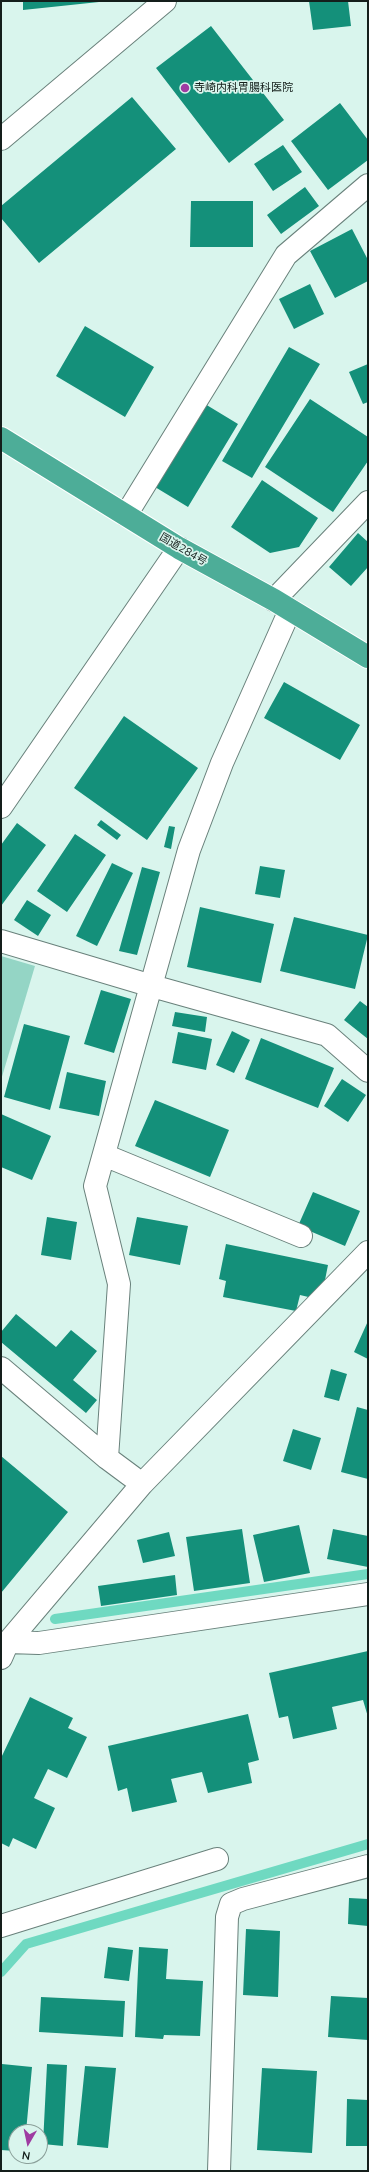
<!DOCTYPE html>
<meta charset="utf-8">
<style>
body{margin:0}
#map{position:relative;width:369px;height:2172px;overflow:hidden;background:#d9f5ed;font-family:"Nunito Sans",sans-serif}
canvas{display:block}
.frame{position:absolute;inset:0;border:2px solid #141e1b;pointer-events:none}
.north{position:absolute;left:8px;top:2124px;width:40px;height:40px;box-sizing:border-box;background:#d9f5ed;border:1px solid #8a9f99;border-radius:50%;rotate:189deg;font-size:11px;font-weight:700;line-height:16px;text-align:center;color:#141e1b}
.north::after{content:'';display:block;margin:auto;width:14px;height:18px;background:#9f3ca2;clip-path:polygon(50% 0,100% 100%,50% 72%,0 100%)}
</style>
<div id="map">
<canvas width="369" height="2172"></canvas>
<div class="frame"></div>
<div class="north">N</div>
</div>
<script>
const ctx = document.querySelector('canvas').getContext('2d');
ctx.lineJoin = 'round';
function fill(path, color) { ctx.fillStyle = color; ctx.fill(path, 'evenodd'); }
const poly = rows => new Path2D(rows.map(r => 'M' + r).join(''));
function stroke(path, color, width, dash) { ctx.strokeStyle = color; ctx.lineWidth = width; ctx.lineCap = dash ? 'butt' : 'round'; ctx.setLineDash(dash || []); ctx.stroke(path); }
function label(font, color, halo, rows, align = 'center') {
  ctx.font = font + ' "Nunito Sans","Noto Sans JP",sans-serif'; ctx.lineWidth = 3.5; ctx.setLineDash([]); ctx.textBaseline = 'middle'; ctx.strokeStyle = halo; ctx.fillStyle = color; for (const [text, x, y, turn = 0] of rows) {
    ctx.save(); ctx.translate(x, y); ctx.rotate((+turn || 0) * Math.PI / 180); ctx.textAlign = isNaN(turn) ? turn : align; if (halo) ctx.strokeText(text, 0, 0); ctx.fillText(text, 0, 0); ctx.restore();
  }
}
fill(poly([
 [1,956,35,966,1,1080]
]), '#94d5c5');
stroke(poly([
 [55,1619,368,1574],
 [1,1972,26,1944,368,1844]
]), '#6fd9c1', 10);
fill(poly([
 [23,1,99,1,99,2,23,10],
 [309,1,348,1,351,26,313,30],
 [211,26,284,120,229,163,156,68],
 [132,97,176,149,39,263,1,218,1,206],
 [340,103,368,140,368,160,328,190,291,141],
 [283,145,302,172,273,191,254,164],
 [305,187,319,206,281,234,267,215],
 [191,201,253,201,253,247,190,247],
 [352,229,368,260,368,281,335,298,310,251],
 [310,284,324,314,294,329,279,299],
 [85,326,154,367,125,417,56,376],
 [289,347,320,364,252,478,222,461],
 [368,364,368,402,363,404,349,372],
 [310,399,368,437,368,461,333,512,265,467],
 [205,404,238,424,188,507,155,487],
 [262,480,318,518,299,547,270,553,231,527],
 [358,533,368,542,368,567,351,586,329,567],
 [284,682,360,725,340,760,264,718],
 [124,716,198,768,147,840,74,788],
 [101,820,121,835,117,840,97,825],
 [17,823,46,845,1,906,1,845],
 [169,826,175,827,171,849,164,847],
 [75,834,106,855,67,912,37,891],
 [112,863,133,873,97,946,76,936],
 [260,866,285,870,280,898,255,894],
 [142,867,160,872,137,955,119,951],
 [27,900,51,915,38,936,14,920],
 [200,907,274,924,261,983,187,967],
 [294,917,368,935,355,989,280,971],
 [101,990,131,999,114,1053,84,1044],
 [360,1001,368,1007,368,1039,344,1020],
 [175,1012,207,1017,205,1032,172,1026],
 [24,1024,70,1036,50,1110,4,1097],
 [232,1031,250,1040,234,1073,216,1065],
 [178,1032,212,1039,206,1070,172,1063],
 [261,1038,334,1068,318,1108,245,1079],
 [67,1072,106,1081,99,1116,59,1108],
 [342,1079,366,1095,348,1122,324,1106],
 [155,1100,229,1130,210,1177,135,1146],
 [1,1114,51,1136,32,1180,1,1167],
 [313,1192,360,1211,345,1246,298,1226],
 [47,1217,77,1222,71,1260,41,1255],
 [137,1217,188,1226,180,1265,129,1255],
 [226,1244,328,1265,321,1300,300,1295,296,1311,223,1297,226,1281,219,1279],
 [16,1314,56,1347,71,1330,97,1351,73,1380,97,1400,86,1413,1,1342,1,1332],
 [368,1321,368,1359,354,1352],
 [331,1369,347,1374,339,1401,324,1397],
 [357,1407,368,1410,368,1479,341,1472],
 [293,1429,321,1438,311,1470,283,1461],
 [1,1456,68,1512,1,1593],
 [299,1525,310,1573,264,1582,253,1535],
 [242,1529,250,1583,194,1591,186,1537],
 [333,1529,368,1536,368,1567,327,1559],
 [169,1532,175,1556,143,1563,137,1540],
 [175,1575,177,1595,101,1606,98,1586],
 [368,1651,368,1717,363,1700,332,1707,337,1729,293,1739,288,1716,279,1718,269,1673],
 [30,1697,73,1718,68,1728,87,1737,67,1778,48,1769,34,1798,55,1808,36,1849,13,1838,9,1847,1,1843,1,1758],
 [248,1714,259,1760,248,1763,252,1783,208,1793,202,1772,171,1779,177,1802,132,1812,127,1788,118,1791,108,1746],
 [349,1898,368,1899,368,1926,348,1924],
 [246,1929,280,1931,278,1997,243,1995],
 [108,1947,133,1950,129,1981,104,1978],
 [139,1947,168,1949,166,1979,203,1981,200,2036,164,2035,163,2039,135,2037],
 [331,1996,368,1998,368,2040,328,2037],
 [41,1997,125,2001,123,2037,39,2032],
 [2,2064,32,2067,26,2132,16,2132,16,2151,1,2150],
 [47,2064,67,2065,63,2146,43,2144],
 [85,2066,116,2068,108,2148,77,2145],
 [262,2068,317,2071,312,2153,257,2150],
 [347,2099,368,2100,368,2146,346,2146]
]), '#14907a');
const minor = poly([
 [1,139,165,1],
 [126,515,286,255,368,185],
 [274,600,368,502],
 [1,807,179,548],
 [1,941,152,986,327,1035,368,1071],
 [104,1155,301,1236],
 [1,1368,107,1458,142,1484],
 [107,1458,119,1284,95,1186,189,850,222,763,290,610],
 [8,1642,39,1643,368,1594],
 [1,1658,8,1642,142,1484,368,1252],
 [1,1926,217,1859],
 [219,2171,227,1917,231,1904,243,1899,368,1866]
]);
const highway = poly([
 [1,438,179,548,274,600,368,657]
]);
stroke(minor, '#69817b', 24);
stroke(highway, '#fff', 24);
stroke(minor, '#fff', 22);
stroke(highway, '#4dad98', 22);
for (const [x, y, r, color] of [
 [185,88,5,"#9f3ca2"]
]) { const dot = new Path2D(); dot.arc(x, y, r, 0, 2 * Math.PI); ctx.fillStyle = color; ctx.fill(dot); stroke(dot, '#d9f5ed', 1.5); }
label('11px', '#141e1b', '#d9f5ed', [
 ["寺崎内科胃腸科医院",194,88]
], 'left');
label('11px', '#141e1b', '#d9f5ed', [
 ["国道284号",183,550,30]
]);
</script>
